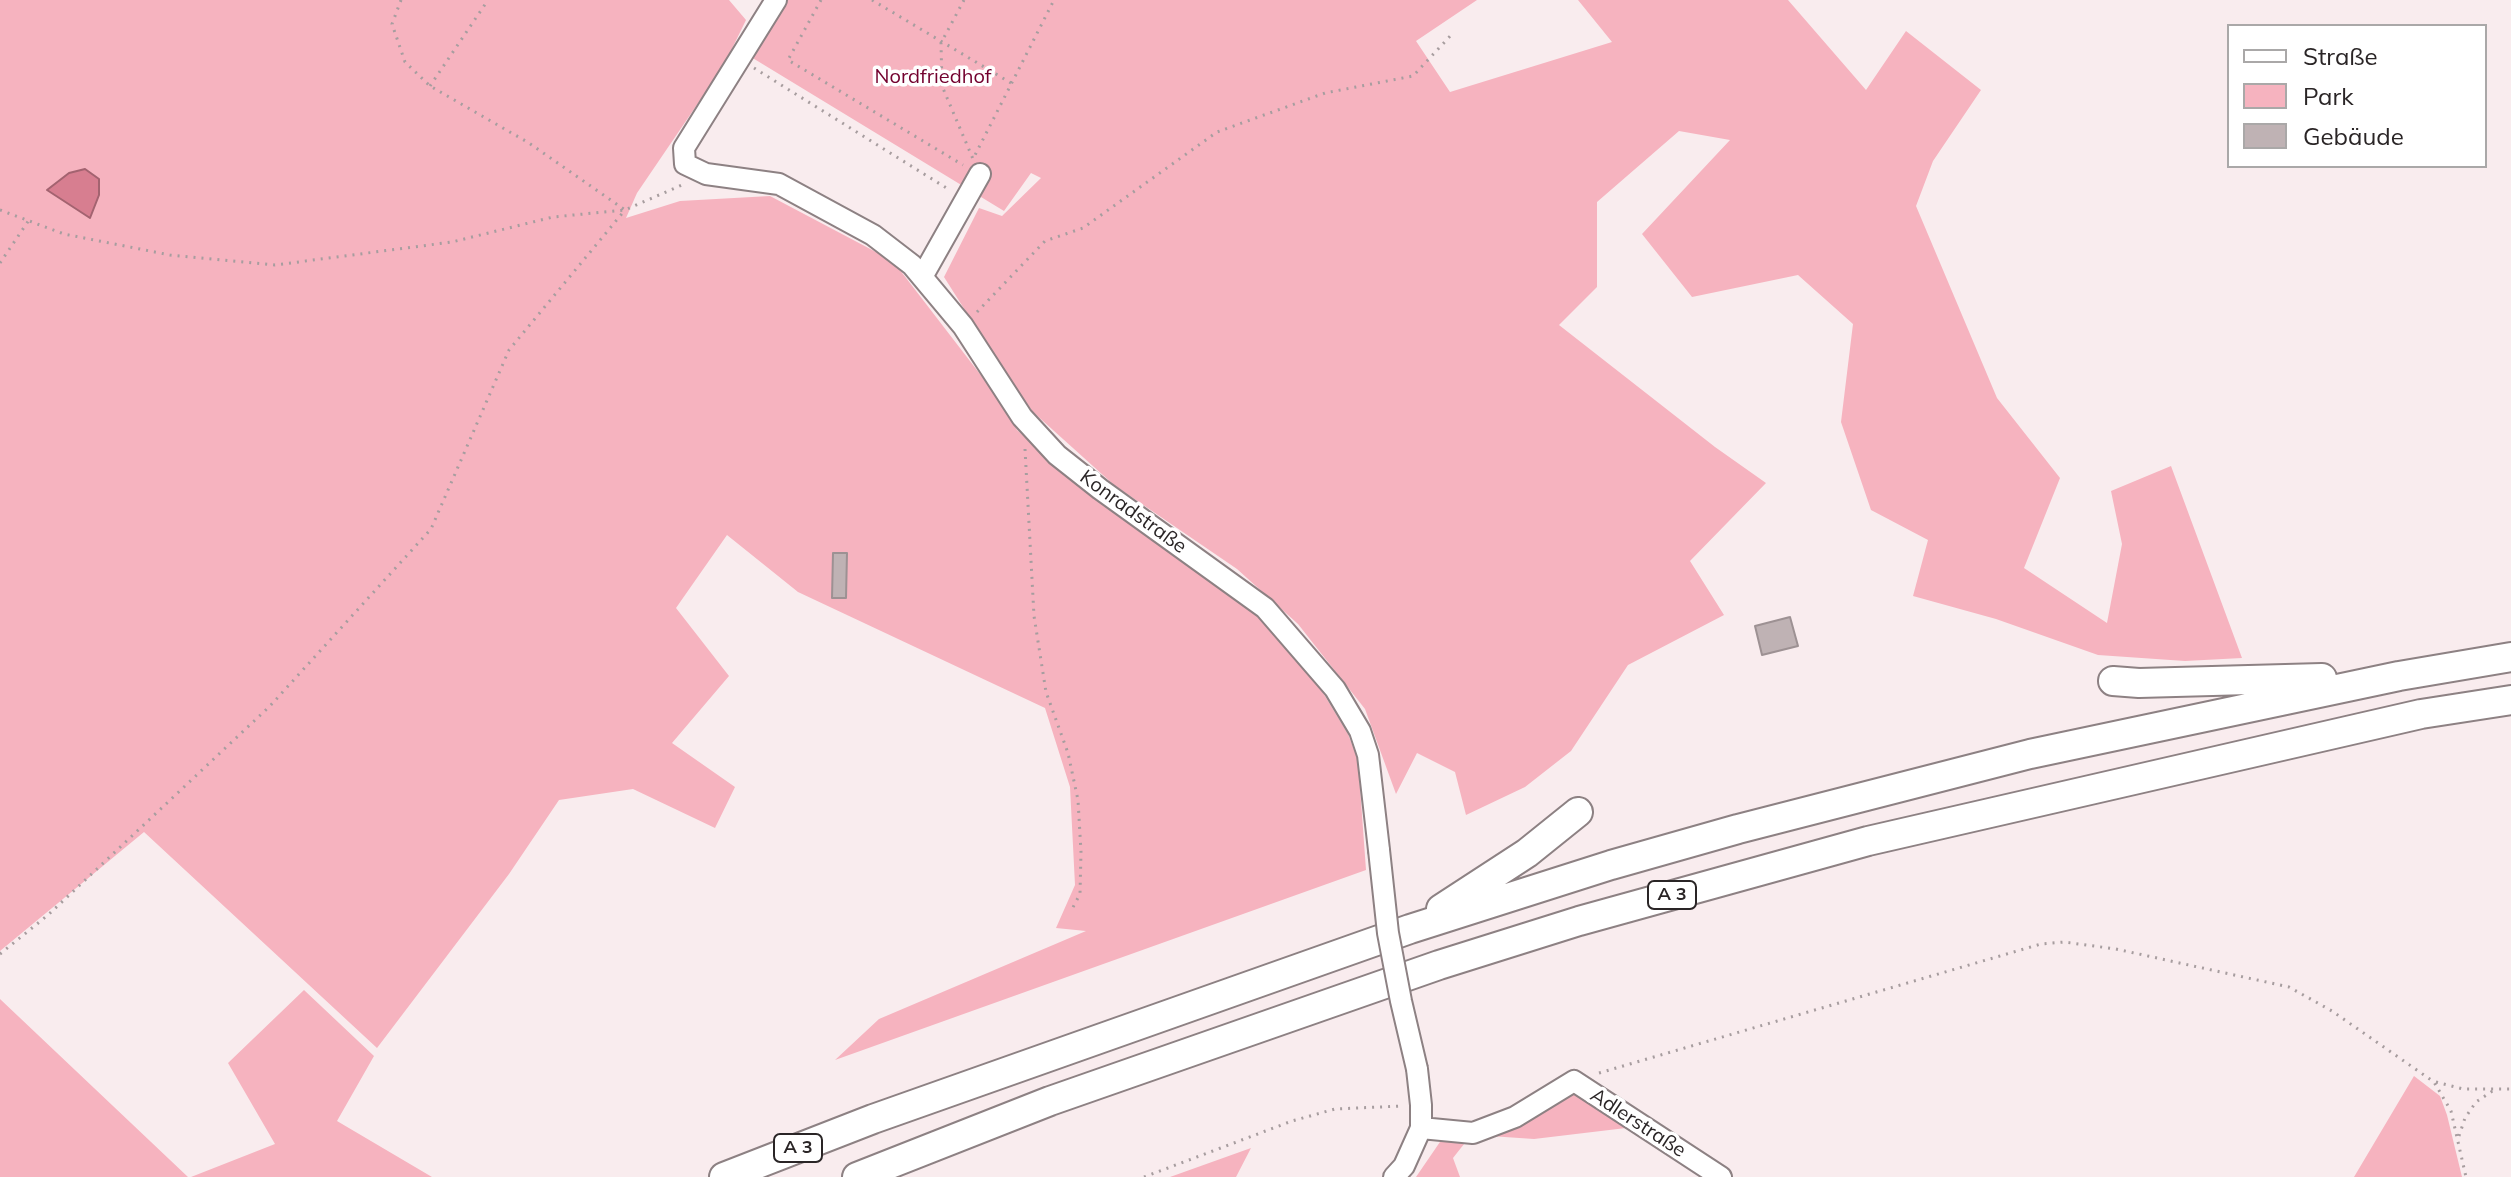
<!DOCTYPE html>
<meta charset="utf-8">
<style>
body{margin:0}
#map{position:relative;width:2511px;height:1177px;overflow:hidden;background:#f9ecee;font-family:Mulish,sans-serif}
canvas{display:block}
.legend{position:absolute;left:2227px;top:24px;width:260px;height:144px;box-sizing:border-box;background:#fff;border:2px solid #aaa8a8;margin:0;padding:10px 14px;list-style:none;font-size:24px;color:#2a2526}
.legend li{display:flex;align-items:center;gap:16px;height:40px}
.legend b{width:40px;border:2px solid #aaa8a8}
</style>
<div id="map">
<canvas width="2511" height="1177"></canvas>
<ul class="legend">
<li><b style="height:10px;background:#fff"></b>Straße</li>
<li><b style="height:22px;background:#f6b3bf"></b>Park</li>
<li><b style="height:22px;background:#bfb2b4"></b>Gebäude</li>
</ul>
</div>
<script>
const ctx = document.querySelector('canvas').getContext('2d');
ctx.lineJoin = 'round';
function fill(path, color) { ctx.fillStyle = color; ctx.fill(path, 'evenodd'); }
const poly = rows => new Path2D(rows.map(r => 'M' + r).join(''));
function stroke(path, color, width, dash) { ctx.strokeStyle = color; ctx.lineWidth = width; ctx.lineCap = dash ? 'butt' : 'round'; ctx.setLineDash(dash || []); ctx.stroke(path); }
function label(font, color, halo, rows, align = 'center') {
  ctx.font = font + ' Mulish,sans-serif'; ctx.lineWidth = 7; ctx.setLineDash([]); ctx.textBaseline = 'middle'; ctx.strokeStyle = halo; ctx.fillStyle = color; for (const [text, x, y, turn = 0] of rows) {
    ctx.save(); ctx.translate(x, y); ctx.rotate((+turn || 0) * Math.PI / 180); ctx.textAlign = isNaN(turn) ? turn : align; if (halo) ctx.strokeText(text, 0, 0); ctx.fillText(text, 0, 0); ctx.restore();
  }
}
fill(poly([
 [0,0,729,0,746,20,724,65,637,193,626,218,680,201,770,196,893,261,1003,404,1017,430,1098,501,1259,614,1319,686,1348,734,1358,760,1366,870,835,1060,879,1019,1086,931,1056,928,1075,885,1070,787,1045,708,798,592,727,535,676,608,729,676,672,743,735,787,715,828,633,789,559,800,509,874,377,1048,144,832,0,951],
 [786,0,1477,0,1416,41,1450,92,1612,42,1578,0,1788,0,1866,90,1906,31,1981,90,1933,161,1916,206,1997,398,2060,478,2024,568,2107,623,2122,544,2111,491,2171,466,2242,658,2185,661,2098,655,1996,619,1913,596,1928,540,1871,510,1841,422,1853,324,1798,275,1692,297,1642,234,1730,140,1679,131,1597,202,1597,287,1559,325,1715,447,1766,483,1690,561,1724,615,1628,665,1571,751,1525,787,1466,815,1455,772,1417,753,1396,794,1365,709,1298,624,1237,569,1114,485,1033,412,1001,367,944,277,979,208,1002,216,1041,178,1031,173,1004,211,751,57],
 [304,990,374,1056,337,1121,432,1177,191,1177,275,1144,228,1063],
 [0,999,188,1177,0,1177],
 [2414,1076,2440,1096,2447,1115,2462,1177,2354,1177],
 [1576,1094,1594,1103,1626,1128,1534,1139,1490,1136,1558,1099],
 [1442,1139,1468,1139,1453,1158,1460,1177,1416,1177],
 [1251,1148,1236,1177,1170,1177]
]), '#f6b3bf');
const water = poly([
 [85,169,99,179,99,195,90,218,47,190,69,173,85,169]
]);
fill(water, '#d77e90');
stroke(water, '#a36370', 2);
const building = poly([
 [833,553,847,553,846,598,832,598,833,553],
 [1790,617,1798,646,1762,655,1755,626,1790,617]
]);
fill(building, '#bfb2b4');
stroke(building, '#9d9193', 2);
const minor = poly([
 [776,0,684,148,685,164,706,174,779,184,873,235,912,265,963,326,1022,417,1057,455,1100,489,1265,608,1335,689,1360,731,1368,755,1379,850],
 [922,277,980,174],
 [1421,1128,1473,1133,1515,1117,1574,1081,1721,1177],
 [1394,1177,1404,1166,1421,1128,1421,1105,1417,1069]
]);
const highway = poly([
 [2113,681,2139,683,2322,678],
 [1441,909,1527,853,1578,812],
 [724,1177,873,1119,1410,929,1611,865,1738,829,2030,754,2399,676,2511,657],
 [857,1177,1050,1101,1439,965,1579,921,1868,841,2421,714,2511,700]
]);
stroke(minor, '#8d8183', 24);
stroke(highway, '#8d8183', 32);
stroke(poly([
 [401,0,392,24,405,62,430,86,529,143,625,210],
 [821,0,788,60,963,165],
 [872,0,1011,83],
 [964,0,941,43,942,86,973,159,1054,0],
 [754,68,948,189],
 [430,86,488,0],
 [0,210,64,234,170,255,275,265,452,242,553,217,625,210,684,184],
 [0,263,29,220],
 [977,312,1045,241,1083,228,1217,132,1325,93,1413,76,1453,33],
 [1025,449,1034,616,1046,692,1068,753,1078,800,1081,852,1080,894,1071,911],
 [0,954,48,915,270,706,431,529,509,350,625,210],
 [1599,1073,2041,944,2064,942,2116,949,2289,987,2332,1011,2434,1082,2451,1111,2466,1177],
 [2436,1082,2463,1089,2511,1089],
 [2459,1136,2465,1118,2476,1102,2494,1090],
 [1144,1177,1292,1121,1335,1109,1402,1106]
]), '#a79d9f', 3, [2, 6]);
stroke(minor, '#fff', 20);
stroke(highway, '#fff', 28);
const minorBridge = poly([
 [1379,850,1388,933,1401,1001,1417,1069]
]);
stroke(minorBridge, '#8d8183', 24, []);
stroke(minorBridge, '#fff', 20);
for (const [x, y, w] of [
 [1672,895,48],
 [798,1148,48]
]) { const box = new Path2D(); box.roundRect(x - w / 2, y - 14, w, 28, 6); ctx.fillStyle = '#fff'; ctx.fill(box); stroke(box, '#2a2526', 2); }
label('bold 18px', '#2a2526', null, [
 ["A 3",1672,895],
 ["A 3",798,1148]
]);
label('20px', '#73022f', '#fff', [
 ["Nordfriedhof",933,77]
]);
label('20px', '#2a2526', '#fff', [
 ["Konradstraße",1133,512,36],
 ["Adlerstraße",1638,1123,33]
]);
</script>
